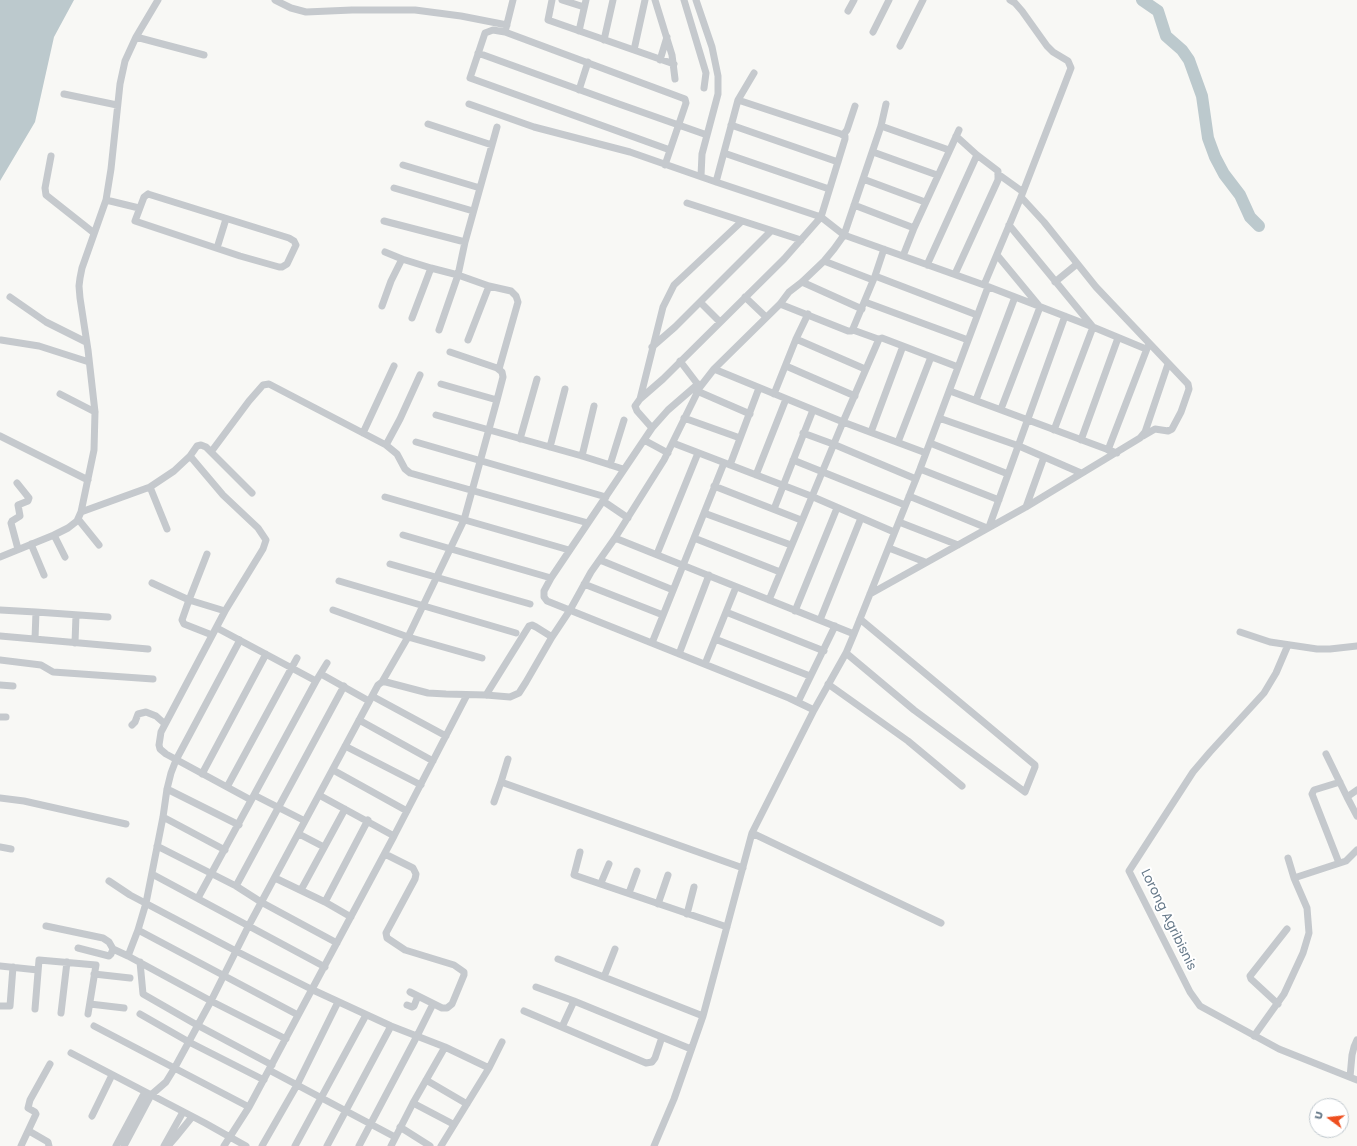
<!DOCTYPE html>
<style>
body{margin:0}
#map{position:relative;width:1357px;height:1146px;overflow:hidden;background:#f8f8f5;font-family:Poppins,sans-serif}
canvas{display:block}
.north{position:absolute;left:1309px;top:1098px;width:40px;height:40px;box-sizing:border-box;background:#fff;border:1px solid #c1c9cf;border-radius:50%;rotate:285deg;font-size:11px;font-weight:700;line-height:16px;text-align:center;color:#657888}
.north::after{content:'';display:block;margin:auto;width:14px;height:18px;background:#ee4f1f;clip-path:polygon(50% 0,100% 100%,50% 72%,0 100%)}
</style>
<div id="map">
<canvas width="1357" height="1146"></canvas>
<div class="north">U</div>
</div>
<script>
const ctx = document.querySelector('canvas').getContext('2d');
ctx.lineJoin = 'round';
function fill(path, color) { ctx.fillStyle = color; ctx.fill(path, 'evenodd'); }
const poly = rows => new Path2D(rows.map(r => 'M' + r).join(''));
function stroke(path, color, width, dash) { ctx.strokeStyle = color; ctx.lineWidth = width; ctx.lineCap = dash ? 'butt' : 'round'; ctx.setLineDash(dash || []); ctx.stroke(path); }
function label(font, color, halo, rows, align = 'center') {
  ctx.font = font + ' Poppins,sans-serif'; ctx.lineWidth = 4; ctx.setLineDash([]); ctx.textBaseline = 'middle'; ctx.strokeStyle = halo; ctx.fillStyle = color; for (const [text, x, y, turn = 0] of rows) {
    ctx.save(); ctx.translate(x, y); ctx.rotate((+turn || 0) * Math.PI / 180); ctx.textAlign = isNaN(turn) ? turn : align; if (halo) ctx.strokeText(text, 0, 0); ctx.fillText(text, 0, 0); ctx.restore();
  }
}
fill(poly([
 [0,0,74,0,54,37,35,122,0,181]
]), '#bcc9cd');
stroke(poly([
 [1142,0,1158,11,1166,36,1182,50,1189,60,1202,96,1208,138,1215,157,1224,174,1240,195,1250,217,1259,226]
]), '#bcc9cd', 12);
stroke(poly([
 [275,0,291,8,306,12,352,10,415,10,461,16,507,25],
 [513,0,505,32,685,99,686,103,684,109,665,165],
 [552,0,548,20,674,64],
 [562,0,584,7],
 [655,0,672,55,675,79],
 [684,0,706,73,704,88],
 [696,0,712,47,718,76,718,94,702,154,701,176],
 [1010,0,1015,3,1022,11,1047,46,1053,52,1068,61,1071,68,1021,197,984,285,1093,327,1146,349],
 [848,11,854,0],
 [579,31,586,0],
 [505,32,493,30,485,33,470,78,670,150],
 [873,32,889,0],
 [136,37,204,55],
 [604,40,613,0],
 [900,46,923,0],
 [634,50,645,0],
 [478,53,619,104,707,135],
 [660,60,667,37],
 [579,90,588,62],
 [64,94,117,105],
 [886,104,881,126,844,235,984,285],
 [428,124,492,145],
 [731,125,838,162],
 [881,126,949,150],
 [843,135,847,130,855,106],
 [956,136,977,155],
 [873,152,937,175],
 [724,153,829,189],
 [51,156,45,188,46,195,94,233],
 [403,165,480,188],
 [998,174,1023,192],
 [863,179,925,202],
 [716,182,738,100,754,73],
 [394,188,473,211],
 [148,194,289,238,294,241,296,245,287,264,282,267,279,267,240,256,135,221,144,197,148,194],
 [1021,197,1044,222,1096,287,1188,384,1189,389,1181,412,1172,429,1168,431,1155,429,1143,436],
 [106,200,139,208],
 [687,203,801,240],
 [854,205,914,228],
 [384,221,465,242],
 [1009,225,1093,327,1054,430],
 [217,248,226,219],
 [385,252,402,259,431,268],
 [997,255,1040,307,1001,409],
 [903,256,914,228,959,130],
 [824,261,873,280],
 [927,265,977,155,998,171,998,180,955,274],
 [875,276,977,315],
 [802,282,862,309],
 [1055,282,1077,264],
 [10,297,46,322,86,342],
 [745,297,766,317],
 [700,302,720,322],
 [865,302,968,340],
 [780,304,848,331,852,331,875,276,884,249],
 [382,306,391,281,402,259],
 [412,318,431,268,458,275,489,286,511,291,516,296,518,302,499,369],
 [439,330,458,275,465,242,497,127],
 [853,330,878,339],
 [796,339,865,369],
 [1,340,39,346,89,362],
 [468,340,489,286],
 [652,347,675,327,771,231],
 [680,361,699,386],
 [786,366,855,396],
 [714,369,843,422,879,339,882,338,903,346,958,367],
 [441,384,497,400],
 [698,384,668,410,652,428,551,578,544,591,544,597,547,601,789,698,814,710],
 [697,391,750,414],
 [950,391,1117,453],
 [60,394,95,412],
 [774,394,796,339,808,314],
 [640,399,663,379,784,259,821,217,845,139,845,136,841,134,738,100],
 [976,400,1015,297],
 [436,415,582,456,623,469],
 [684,418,740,438],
 [939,418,1019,446,1081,473],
 [652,428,637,411,635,406,640,399,663,307,674,285,741,222],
 [871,432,903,346],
 [363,433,394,366],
 [803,433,833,444,916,479],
 [0,436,88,480],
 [520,439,537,379],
 [644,440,668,453],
 [1081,440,1118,338],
 [416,442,606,497],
 [898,442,931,357],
 [673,443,811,496,894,532],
 [930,443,1008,474],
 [386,445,400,419,420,375],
 [550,447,565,389],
 [1108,450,1148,346],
 [211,452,249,401,263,385,269,384,386,445,397,454,405,469,410,473,588,523],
 [190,456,223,495,258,528,266,540,263,549,225,611],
 [582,456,594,406],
 [793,460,905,505],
 [610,465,624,420],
 [730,465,759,388],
 [920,469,999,500],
 [756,475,786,399],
 [17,483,29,498,28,501,18,505,20,516,12,521,11,523,18,549],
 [714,486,801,520],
 [150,487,167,529],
 [909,496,987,528],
 [385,497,569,550],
 [603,501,628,518],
 [1026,507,1044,457],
 [774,509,813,410],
 [81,512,150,487,174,471,190,456,197,446,201,445,206,447,252,493],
 [704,513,791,545],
 [78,519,99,545],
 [899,522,958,545],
 [989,527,1065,316],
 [54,535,65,557],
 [403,535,551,578],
 [615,538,854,634],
 [694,538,780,572],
 [31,544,44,575],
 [889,548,925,562],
 [207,554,189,600,225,611,161,732,159,745,160,749,166,754,251,800],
 [657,554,698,453],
 [0,557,54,535,68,528,77,521,81,512,94,450,95,412,88,350,80,298,79,286,80,278,82,268,106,200,111,169,120,84,125,61,136,37,158,0],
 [600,560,673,590],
 [390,564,530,604],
 [339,581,516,633],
 [152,583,189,600,182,620,184,624,212,635],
 [584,584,663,615],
 [870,594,1026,507,1140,438,1145,432,1168,364],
 [769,600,843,422,926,453],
 [0,610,36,612],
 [333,610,408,637,482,658],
 [795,611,837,508],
 [726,612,824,651],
 [820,620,861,518],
 [217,628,316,681],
 [1240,632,1270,642,1317,649,1330,649,1357,646],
 [0,636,148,649],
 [35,639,36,612,108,617],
 [715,639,810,676],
 [75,643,76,615],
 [652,643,724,463],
 [1288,645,1276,673,1264,693,1210,752,1193,772,1129,871,1190,992,1200,1006,1279,1049,1357,1080],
 [846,653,914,710,1025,792,1035,767,1035,765,860,619],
 [679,654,709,575],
 [0,660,41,665,53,672,153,679],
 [705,664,736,587],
 [321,674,369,701],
 [382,682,408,637,464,520,497,400,503,377,502,372,497,368,450,352],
 [828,684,908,741,962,786],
 [0,685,13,686],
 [486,695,529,626,532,625,536,627,552,637],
 [372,696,446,736],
 [798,702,835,626],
 [0,717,6,717],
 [359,720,433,761],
 [132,725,135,722,138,714,146,712,156,716,165,724],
 [345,746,421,785],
 [1326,754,1347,797],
 [508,759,501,782,743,868],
 [333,770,407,811],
 [202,774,266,654],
 [227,787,297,658],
 [167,789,239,825],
 [1357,790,1347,797,1357,816],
 [254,795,305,821],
 [0,798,24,801,126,824],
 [494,802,501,782],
 [163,817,225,850],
 [752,833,941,923],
 [299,834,324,847],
 [394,836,467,695],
 [157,846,236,886,261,902,337,943],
 [0,847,11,849],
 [580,852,574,875,727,927],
 [385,854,413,868,416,874,415,879,386,933,387,938,405,950,454,965,464,972,464,975,452,1004,447,1008,442,1008,410,992],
 [1339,863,1312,794,1314,790,1340,782],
 [152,874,325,967],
 [275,878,325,902,351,917],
 [1294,878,1346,861,1357,850],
 [109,881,130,895,236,951,313,990,391,1026,445,1047,489,1068],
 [601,883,609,864],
 [236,886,344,686],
 [301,890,345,809],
 [629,893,637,871],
 [198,898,316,681,327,663],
 [325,902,368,820],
 [658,904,668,875],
 [687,914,694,887],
 [46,926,103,938,109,942,113,949,128,956,211,1001,286,1039],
 [138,930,298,1015],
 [78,948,109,956,111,954,113,949],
 [128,956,138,930,146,903,163,817,167,789,171,773,176,760,240,640],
 [558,959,703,1016],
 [140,962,143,994,197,1025,272,1065],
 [0,966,38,970],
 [94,974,130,978],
 [604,977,615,949],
 [536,987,574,1001,691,1049],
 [90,1004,124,1008],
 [1278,1004,1251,979,1250,976,1287,929],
 [407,1005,412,1007,414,1006,418,996],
 [0,1006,10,1006,13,967],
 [35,1009,39,960,96,965,88,1014],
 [524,1011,646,1063,652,1062,655,1058,662,1037],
 [61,1013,67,962],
 [140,1014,189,1042,264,1080],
 [94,1026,249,1107],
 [562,1027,574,1001],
 [1254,1036,1284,994,1303,953,1309,933,1307,908,1294,878,1288,858],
 [71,1053,205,1123,246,1146],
 [269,1070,395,1137],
 [1350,1077,1352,1055,1354,1047,1357,1040],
 [426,1080,467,1104],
 [413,1103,453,1124],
 [92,1116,112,1075],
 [400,1127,430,1146],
 [29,1131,48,1142,49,1146],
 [21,1146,36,1114,35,1112,28,1108,30,1100,50,1064],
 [116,1146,145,1092],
 [124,1146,151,1095,166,1082,174,1069,211,1001,248,927,378,685,382,682,386,682,428,693,446,694,486,695,510,697,519,693,526,682,552,637,570,610,591,572,615,538,664,460,700,387,714,369,780,304,789,292,802,282,824,261,834,249,844,235,821,217,716,182,630,152,534,127,469,104],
 [164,1146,183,1112],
 [168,1146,175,1138,192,1117],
 [224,1146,249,1107,394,836,319,795],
 [262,1146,297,1085,338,1002],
 [295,1146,366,1015],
 [327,1146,391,1026],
 [359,1146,417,1036,433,1004],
 [391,1146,413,1103,445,1047],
 [441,1146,489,1068,502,1042],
 [654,1146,674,1099,703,1016,752,833,814,710,846,653,854,634,920,469,988,287]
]), '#c5c9cd', 7);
label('13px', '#657888', '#fff', [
 ["Lorong Agribisnis",1168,920,64]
]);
</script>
